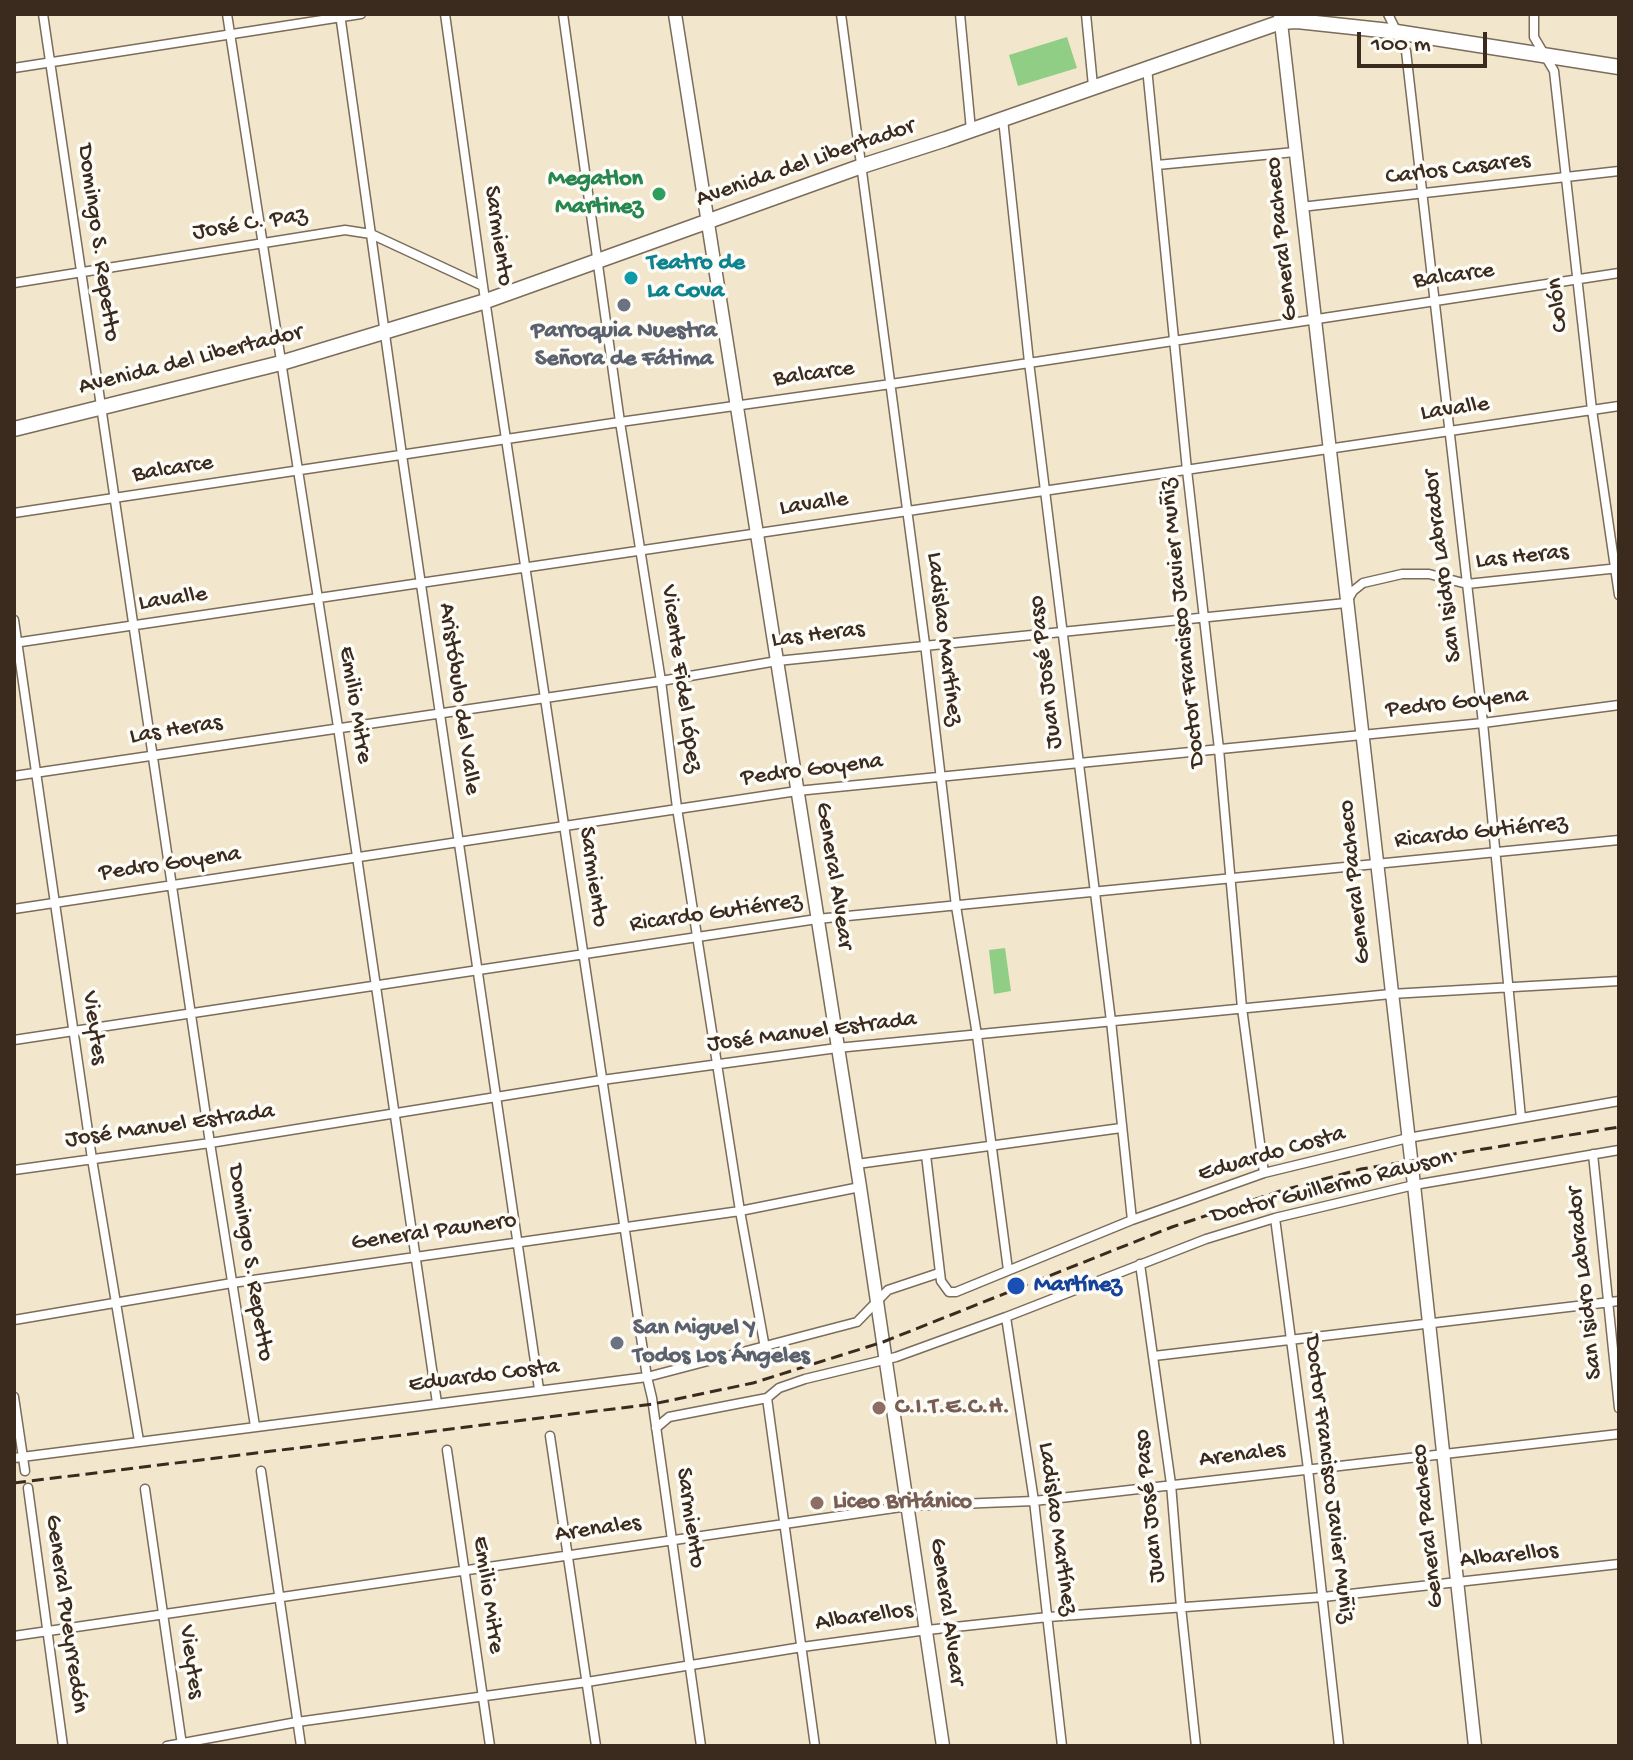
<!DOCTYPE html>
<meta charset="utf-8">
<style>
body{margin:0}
#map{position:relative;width:1633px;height:1760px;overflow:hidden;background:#f2e6cc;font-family:"Gochi Hand",sans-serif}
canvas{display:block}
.frame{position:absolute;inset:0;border:16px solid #3b2a1e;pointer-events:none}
.scale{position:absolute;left:1357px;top:32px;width:130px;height:36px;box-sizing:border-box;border:4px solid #3b2a1e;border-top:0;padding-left:10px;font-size:24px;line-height:28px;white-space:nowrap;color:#3b2a1e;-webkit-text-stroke:6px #fdfcf7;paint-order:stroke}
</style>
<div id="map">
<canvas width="1633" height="1760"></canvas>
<div class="frame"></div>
<div class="scale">100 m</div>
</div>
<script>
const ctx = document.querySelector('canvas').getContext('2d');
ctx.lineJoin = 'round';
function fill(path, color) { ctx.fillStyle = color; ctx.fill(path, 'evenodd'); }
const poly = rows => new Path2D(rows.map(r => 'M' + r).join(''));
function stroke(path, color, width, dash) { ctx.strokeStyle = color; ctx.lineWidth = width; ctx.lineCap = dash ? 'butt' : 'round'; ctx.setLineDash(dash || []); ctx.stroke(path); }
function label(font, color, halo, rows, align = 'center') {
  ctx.font = font + ' "Gochi Hand",sans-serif'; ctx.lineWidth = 7; ctx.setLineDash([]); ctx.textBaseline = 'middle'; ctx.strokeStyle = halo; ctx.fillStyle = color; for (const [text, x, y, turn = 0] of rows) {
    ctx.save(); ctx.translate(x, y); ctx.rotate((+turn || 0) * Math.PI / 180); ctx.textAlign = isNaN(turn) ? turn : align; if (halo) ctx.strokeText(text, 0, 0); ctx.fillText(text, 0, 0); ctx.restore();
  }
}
fill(poly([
 [1067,37,1077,68,1018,86,1009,55],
 [1005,948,1011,991,994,994,989,950]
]), '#8fce84');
const street = poly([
 [43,14,210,1143,255,1426],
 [227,14,338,727,437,1403],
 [340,14,402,455,539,1389],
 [445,14,483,286,647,1377,652,1398,701,1746],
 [563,14,620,422,661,681,677,808,740,1211,765,1348],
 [841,14,925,644,956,906,977,1035,1008,1270],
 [960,14,971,130],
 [1086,14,1093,86],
 [1388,14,1406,51,1483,723,1521,1118],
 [1534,14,1534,37,1554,71,1592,410,1619,595],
 [14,68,361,14],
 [1147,68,1187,470,1219,749,1242,1008,1264,1173],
 [1003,119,1029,362,1111,1021,1132,1220],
 [1157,165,1295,152],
 [1301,207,1619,171],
 [14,283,345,230,371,234,483,286],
 [14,513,620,422,891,384,1619,273],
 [14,620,92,1159,139,1441],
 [14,643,1619,406],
 [14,776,661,681,777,661,1346,603,1353,591,1363,583,1402,574,1429,574,1467,584,1619,568],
 [14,909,797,791,1483,723,1619,705],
 [14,1040,817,919,1619,840],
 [1593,1154,1619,1408],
 [926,1155,941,1281,949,1292,956,1292,1132,1220,1264,1173,1408,1138,1619,1101],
 [857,1164,1121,1128],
 [14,1170,210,1143,602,1080,837,1048,1391,994,1619,981],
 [1275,1218,1308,1469,1339,1746],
 [1140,1264,1171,1484,1181,1607,1196,1746],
 [1006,1317,1034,1501,1062,1746],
 [14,1320,232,1283,740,1211,860,1187],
 [1154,1356,1619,1301],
 [14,1397,25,1471],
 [767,1398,815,1746],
 [656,1428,669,1417,767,1398,779,1388,805,1379,896,1357,1006,1317,1206,1239,1275,1218,1414,1185,1619,1150],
 [550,1436,596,1746],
 [447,1450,490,1746],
 [14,1458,647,1377,857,1322,888,1290,939,1273],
 [261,1471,301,1746],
 [28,1488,63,1746],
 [145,1489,182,1745],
 [14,1636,908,1506,1034,1501,1619,1434],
 [167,1746,297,1722,587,1682,802,1647,927,1630,1048,1617,1323,1597,1619,1564]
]);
const secondary = poly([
 [675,14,860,1187,943,1746],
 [1280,14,1414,1185,1475,1746]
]);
const primary = poly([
 [14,429,281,363,486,301,862,166,946,139,1281,22,1297,21,1390,31,1619,67]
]);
stroke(street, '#7b6c5b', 11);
stroke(secondary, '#7b6c5b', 15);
stroke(primary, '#7b6c5b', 17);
stroke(street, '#fff', 8);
stroke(secondary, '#fff', 12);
stroke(primary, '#fff', 14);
stroke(poly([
 [14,1483,653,1404,753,1383,883,1342,1172,1227,1280,1191,1361,1169,1619,1127]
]), '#3b2a1e', 3, [12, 6]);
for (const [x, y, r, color] of [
 [659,194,8,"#2e9e5b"],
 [631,278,8,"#0f9aa8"],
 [624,305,8,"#6b7280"],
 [1016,1286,10,"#1a4fb4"],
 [617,1343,8,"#6b7280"],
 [879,1408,8,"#8d6e63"],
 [817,1503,8,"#8d6e63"]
]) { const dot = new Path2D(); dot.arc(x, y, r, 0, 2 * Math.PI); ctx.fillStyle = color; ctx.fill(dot); stroke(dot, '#fdfcf7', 3); }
label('24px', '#3b2a1e', '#fdfcf7', [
 ["Avenida del Libertador",806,164,-19],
 ["Carlos Casares",1458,170,-7],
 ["José C. Paz",250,225,-9],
 ["Sarmiento",497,236,82],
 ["General Pacheco",1283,239,-96],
 ["Domingo S. Repetto",97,243,82],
 ["Balcarce",1454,277,-8],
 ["Colón",1559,305,-97],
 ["Avenida del Libertador",191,361,-14],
 ["Balcarce",814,375,-8],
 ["Lavalle",1455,410,-8],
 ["Balcarce",173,470,-9],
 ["Lavalle",814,505,-8],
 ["Las Heras",1522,558,-6],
 ["San Isidro Labrador",1444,566,-97],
 ["Lavalle",173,600,-8],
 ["Doctor Francisco Javier Muñiz",1184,623,-96],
 ["Las Heras",818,636,-7],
 ["Ladislao Martínez",943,639,83],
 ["Juan José Paso",1047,672,-97],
 ["Vicente Fidel López",680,679,82],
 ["Aristóbulo del Valle",458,699,82],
 ["Pedro Goyena",1457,704,-6],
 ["Emilio Mitre",354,705,81],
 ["Las Heras",176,731,-9],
 ["Pedro Goyena",812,771,-7],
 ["Ricardo Gutiérrez",1481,833,-6],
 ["Pedro Goyena",170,865,-8],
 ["General Alvear",833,876,81],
 ["Sarmiento",592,877,82],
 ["General Pacheco",1356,882,-96],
 ["Ricardo Gutiérrez",716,914,-8],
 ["Vieytes",93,1028,82],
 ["José Manuel Estrada",812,1033,-7],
 ["José Manuel Estrada",170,1127,-8],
 ["Eduardo Costa",1272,1155,-16],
 ["Doctor Guillermo Rawson",1332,1188,-14],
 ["General Paunero",434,1233,-8],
 ["Domingo S. Repetto",249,1263,81],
 ["San Isidro Labrador",1586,1283,-96],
 ["Eduardo Costa",484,1377,-7],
 ["Arenales",1242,1456,-7],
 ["Doctor Francisco Javier Muñiz",1328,1479,83],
 ["Juan José Paso",1151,1506,-96],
 ["Sarmiento",689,1518,82],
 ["General Pacheco",1429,1526,-96],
 ["Ladislao Martínez",1056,1529,82],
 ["Arenales",598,1530,-8],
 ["Albarellos",1509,1557,-6],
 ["Emilio Mitre",487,1595,82],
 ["General Alvear",946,1612,82],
 ["General Pueyrredón",65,1614,82],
 ["Albarellos",864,1618,-8],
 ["Vieytes",190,1662,82]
]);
label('bold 24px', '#27864d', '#fdfcf7', [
 ["Megatlon",643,180],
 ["Martinez",643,208]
], 'right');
label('bold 24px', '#0d838f', '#fdfcf7', [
 ["Teatro de",647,264],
 ["La Cova",647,292]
], 'left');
label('bold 24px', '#5b616d', '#fdfcf7', [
 ["Parroquia Nuestra",624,332],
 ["Señora de Fátima",624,360],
 ["San Miguel Y",633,1329,"left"],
 ["Todos Los Ángeles",633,1357,"left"]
]);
label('bold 24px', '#164399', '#fdfcf7', [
 ["Martínez",1034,1286]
], 'left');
label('bold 24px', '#785e54', '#fdfcf7', [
 ["C.I.T.E.C.H.",895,1408],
 ["Liceo Británico",833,1503]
], 'left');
</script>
